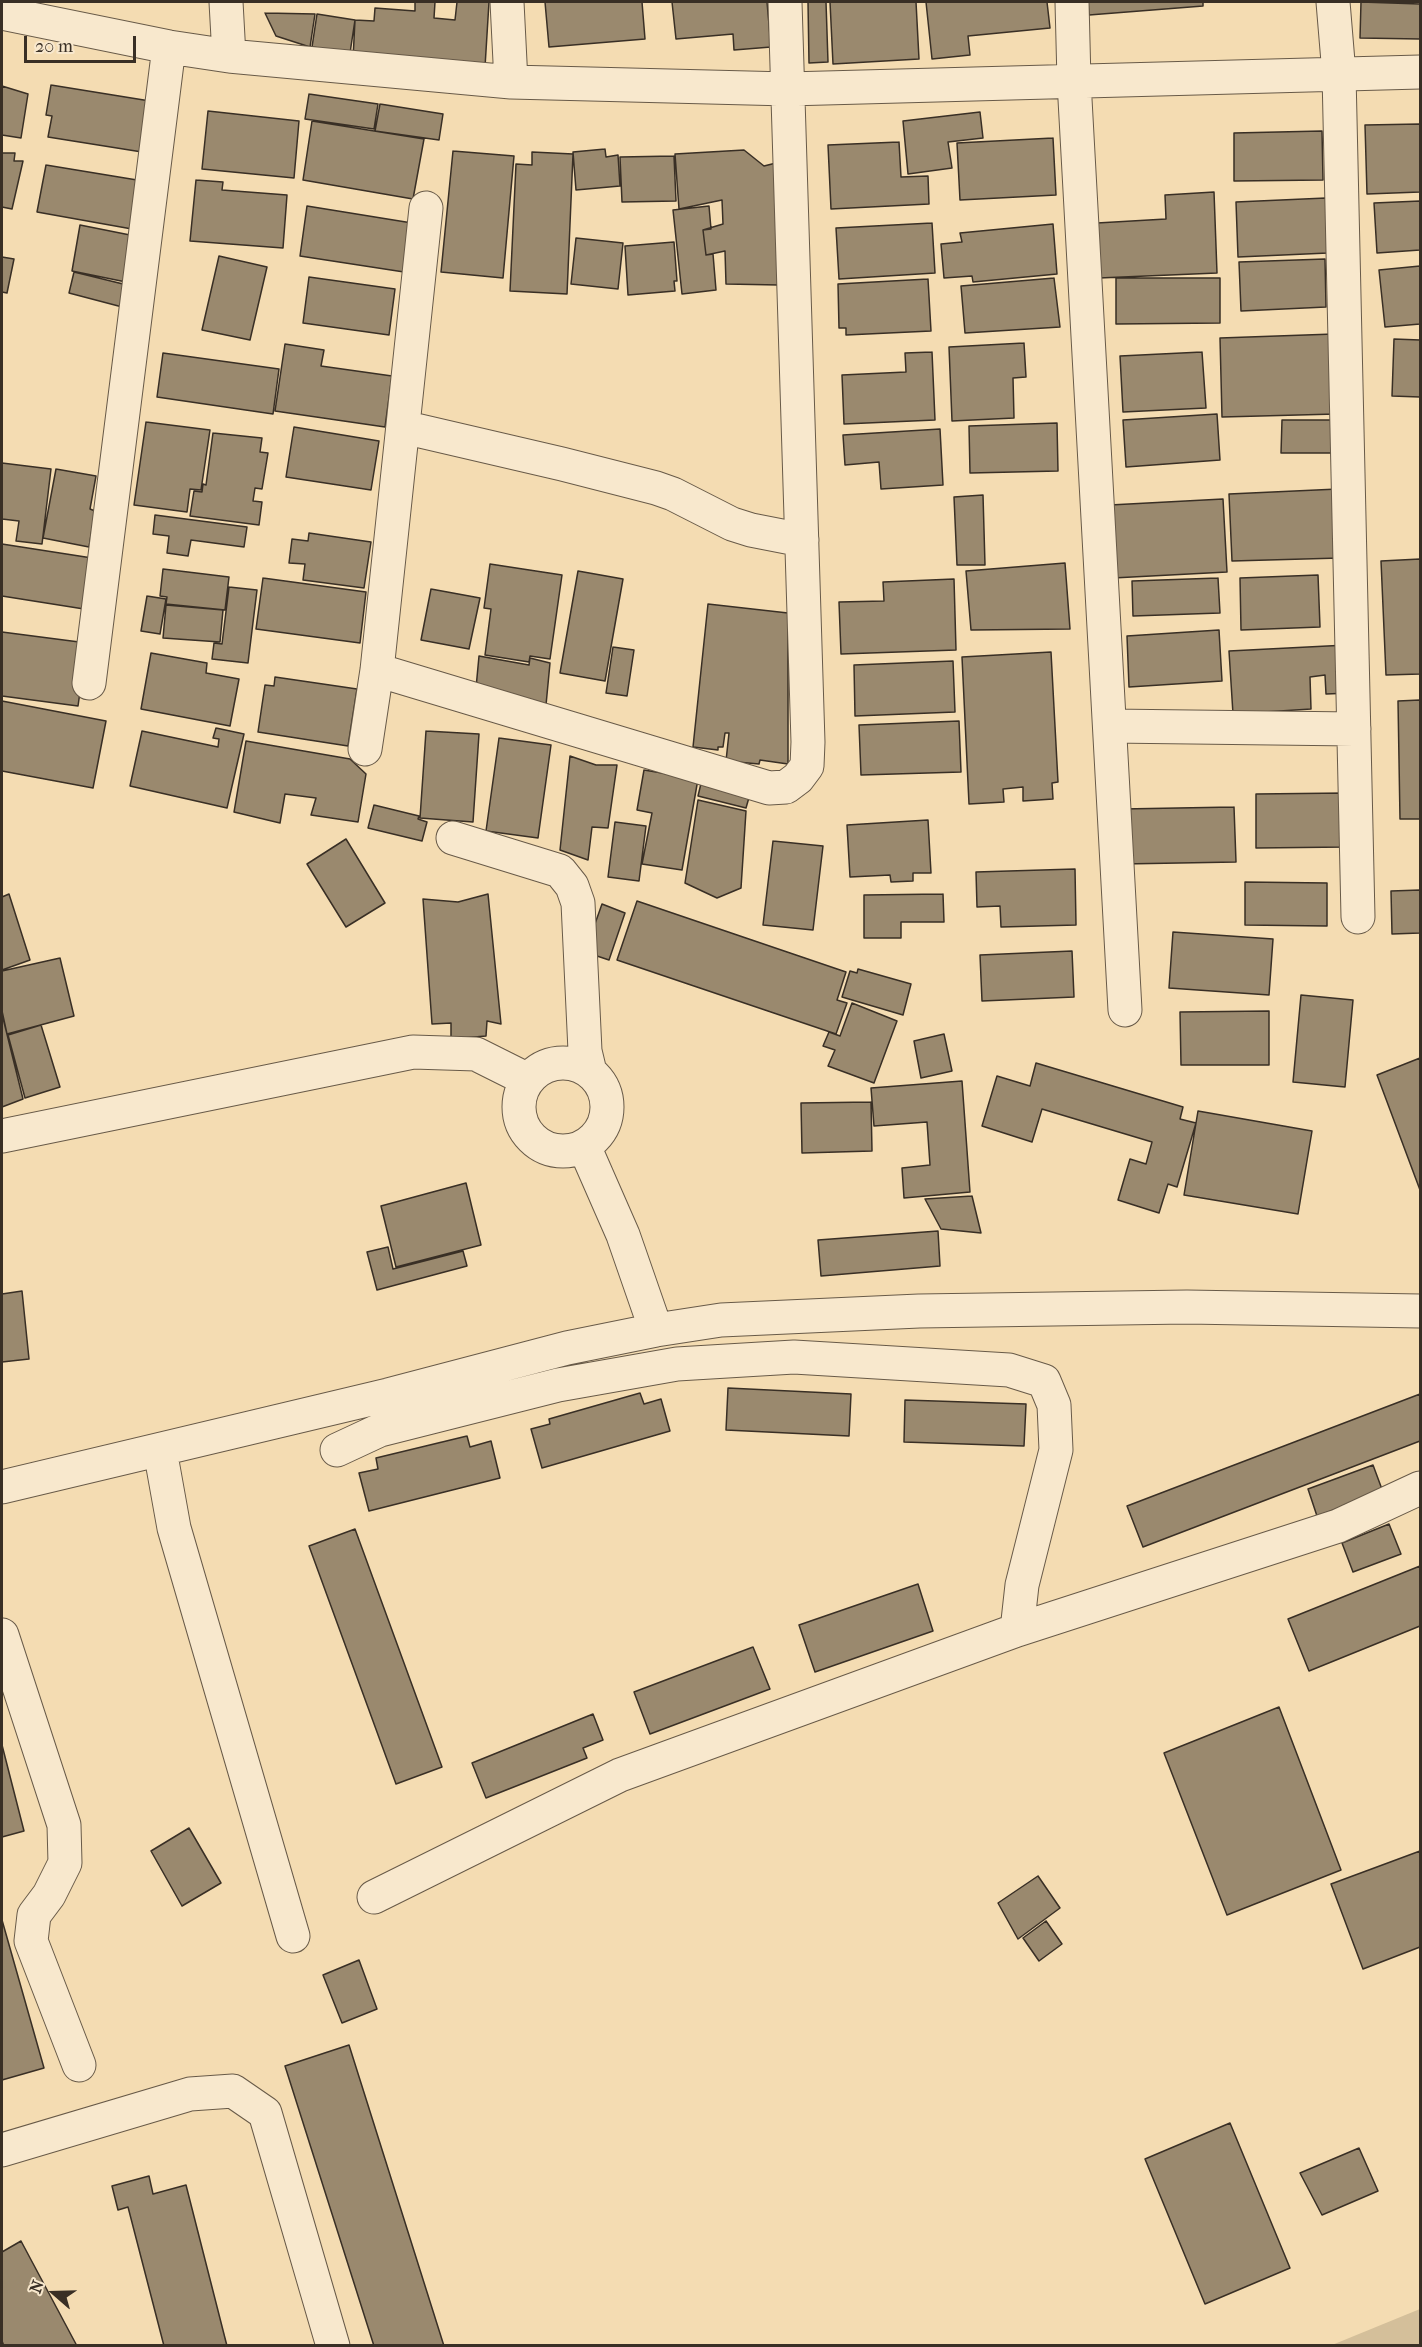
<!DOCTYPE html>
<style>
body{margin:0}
#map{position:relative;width:1422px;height:2347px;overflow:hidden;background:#f4dcb2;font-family:"IM FELL French Canon",serif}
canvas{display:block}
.frame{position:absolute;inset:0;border:3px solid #392f25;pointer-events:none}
.north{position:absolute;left:24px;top:2263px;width:60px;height:60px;-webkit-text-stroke:4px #f8e8cd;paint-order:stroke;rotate:290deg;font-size:16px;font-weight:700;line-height:24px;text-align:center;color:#392f25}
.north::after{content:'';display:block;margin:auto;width:21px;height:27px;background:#392f25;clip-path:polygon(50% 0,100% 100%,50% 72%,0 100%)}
.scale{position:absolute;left:24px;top:36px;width:112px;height:27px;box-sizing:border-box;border:3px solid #392f25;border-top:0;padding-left:8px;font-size:18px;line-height:21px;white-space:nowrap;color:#392f25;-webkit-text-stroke:4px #f8e8cd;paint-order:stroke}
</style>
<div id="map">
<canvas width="1422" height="2347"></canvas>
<div class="frame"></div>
<div class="north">N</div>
<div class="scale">20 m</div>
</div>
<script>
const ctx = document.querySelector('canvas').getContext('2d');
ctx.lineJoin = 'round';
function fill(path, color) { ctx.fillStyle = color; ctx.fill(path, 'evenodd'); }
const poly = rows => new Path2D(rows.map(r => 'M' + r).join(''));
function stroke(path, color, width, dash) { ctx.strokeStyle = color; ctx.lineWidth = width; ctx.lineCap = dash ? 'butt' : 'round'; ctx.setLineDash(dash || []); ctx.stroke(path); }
fill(poly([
 [1420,2309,1420,2345,1332,2345]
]), '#d4bf9a');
const building = poly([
 [415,2,435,2,434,18,455,20,457,2,489,2,485,67,353,59,355,20,374,21,375,8,415,11,415,2],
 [545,2,642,2,645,39,549,47,545,2],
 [672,2,767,2,771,47,734,50,733,34,676,39,672,2],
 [808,2,826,2,828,62,809,63,808,2],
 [830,2,916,2,919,59,833,64,830,2],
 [926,2,1047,2,1050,28,968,36,970,55,932,59,926,2],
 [1088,2,1203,2,1203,6,1089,15,1088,2],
 [1361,2,1420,4,1420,39,1360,38,1361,2],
 [265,13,315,14,310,47,276,36,265,13],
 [317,14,355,20,350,53,312,47,317,14],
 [51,85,150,101,142,152,48,137,52,116,46,115,51,85],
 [2,86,28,94,21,138,2,135,2,86],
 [309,94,378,104,374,129,305,119,309,94],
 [380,104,443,114,439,140,375,131,380,104],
 [208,111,299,121,294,178,202,169,208,111],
 [980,112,983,138,948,142,952,168,908,174,903,121,980,112],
 [312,121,424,139,413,199,303,180,312,121],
 [1420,124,1420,192,1367,194,1365,125,1420,124],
 [1322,131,1323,180,1234,181,1234,133,1322,131],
 [1053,138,1056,195,960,200,957,143,1053,138],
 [899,142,901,177,928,176,929,204,831,209,828,145,899,142],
 [605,149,606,157,618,155,620,186,576,190,573,152,605,149],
 [744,150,764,166,780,162,779,285,726,284,725,251,706,255,703,230,723,224,722,200,679,209,675,154,744,150],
 [453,151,514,156,503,278,441,272,453,151],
 [532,152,573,154,567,294,510,291,516,164,532,165,532,152],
 [2,153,15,153,14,161,23,161,12,209,2,207,2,153],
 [674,156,676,201,622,202,620,157,674,156],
 [46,165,137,180,132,229,37,212,46,165],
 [196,180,223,182,222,190,287,195,283,248,190,241,196,180],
 [1214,192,1217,273,1099,278,1097,223,1166,219,1165,195,1214,192],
 [1326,198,1328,253,1238,257,1236,202,1326,198],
 [1420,201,1420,250,1377,253,1374,203,1420,201],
 [307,206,412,223,404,272,300,256,307,206],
 [709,206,711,229,703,230,706,255,713,254,716,290,682,294,673,210,709,206],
 [932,223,935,273,839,279,836,228,932,223],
 [1053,224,1057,274,973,282,972,276,944,278,941,244,962,242,960,233,1053,224],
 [80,225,135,236,126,282,72,271,80,225],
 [576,238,623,243,618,289,571,284,576,238],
 [674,242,677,281,674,281,675,291,628,295,625,246,674,242],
 [219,256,267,267,250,340,202,330,219,256],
 [2,257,14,259,7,293,2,292,2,257],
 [1325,259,1326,307,1241,311,1239,262,1325,259],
 [1420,266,1420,324,1385,327,1379,270,1420,266],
 [74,272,123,284,126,308,69,293,74,272],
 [309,277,395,289,389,335,303,323,309,277],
 [1054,278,1060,327,965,333,961,286,1054,278],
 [1116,278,1220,278,1220,323,1116,324,1116,278],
 [928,279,931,331,846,335,846,328,839,328,838,284,928,279],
 [1334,334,1336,414,1222,417,1220,338,1334,334],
 [1394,339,1420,340,1420,397,1392,396,1394,339],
 [1024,343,1026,377,1013,378,1014,418,952,421,949,347,1024,343],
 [285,344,324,350,321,366,392,376,385,427,275,411,285,344],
 [932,352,935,420,844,424,842,375,906,372,905,353,932,352],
 [1202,352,1206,408,1123,412,1120,356,1202,352],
 [163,353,279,369,273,414,157,397,163,353],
 [1217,414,1220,460,1126,467,1123,420,1217,414],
 [1282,420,1341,420,1340,453,1281,453,1282,420],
 [146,422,210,430,201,490,190,489,187,512,134,505,146,422],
 [1057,423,1058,471,970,473,969,426,1057,423],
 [294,427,379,441,371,490,286,477,294,427],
 [940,429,943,485,881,489,879,462,845,465,843,435,940,429],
 [213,433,262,438,260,452,268,453,262,489,255,488,253,501,262,502,259,525,190,516,194,491,202,492,203,484,206,485,213,433],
 [2,463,51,469,42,544,16,541,19,521,2,519,2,463],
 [56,469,96,476,90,509,95,511,89,547,43,538,56,469],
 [1338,489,1340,558,1232,561,1229,494,1338,489],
 [983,495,985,565,957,565,954,497,983,495],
 [1223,499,1227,572,1113,578,1110,505,1223,499],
 [155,515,247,527,244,547,191,540,188,556,167,553,169,536,153,534,155,515],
 [309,533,371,542,364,588,303,580,305,564,289,563,292,539,308,541,309,533],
 [2,544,92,558,84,609,2,596,2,544],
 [1420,559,1420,674,1386,675,1381,561,1420,559],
 [1065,563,1070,629,971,630,966,571,1065,563],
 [490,564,562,575,550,659,530,656,529,662,485,655,491,609,484,608,490,564],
 [163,569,229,577,225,610,166,604,167,597,160,596,163,569],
 [578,571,623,579,605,681,560,673,578,571],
 [1318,575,1320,627,1241,630,1240,578,1318,575],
 [263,578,366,592,360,643,256,629,263,578],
 [1218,578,1220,613,1133,616,1132,581,1218,578],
 [954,579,956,650,841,654,839,602,884,601,883,582,954,579],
 [229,587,257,590,248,663,212,659,214,643,222,644,229,587],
 [431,589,480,598,469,649,421,640,431,589],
 [147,596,166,599,160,634,141,631,147,596],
 [708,604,788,613,788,764,760,760,759,764,726,761,729,733,725,733,723,747,718,747,718,750,693,747,708,604],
 [166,605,223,610,220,642,163,638,166,605],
 [1219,630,1222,681,1129,687,1127,636,1219,630],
 [2,632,87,643,78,706,2,696,2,632],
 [1347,645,1350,693,1326,694,1325,675,1310,677,1311,709,1233,714,1229,651,1347,645],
 [613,647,634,650,627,696,606,693,613,647],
 [1051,652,1058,782,1052,783,1053,799,1023,801,1023,787,1003,789,1004,802,969,804,962,657,1051,652],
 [151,653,207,663,206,673,239,679,230,726,141,709,151,653],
 [479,656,529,665,530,658,550,663,546,705,476,688,479,656],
 [953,661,955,712,855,716,854,665,953,661],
 [275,677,357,689,348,746,258,732,265,685,274,686,275,677],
 [1420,700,1420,819,1400,819,1398,701,1420,700],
 [2,701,106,721,93,788,2,771,2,701],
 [959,721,961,772,861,775,859,725,959,721],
 [216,728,244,734,227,808,130,786,142,731,218,747,219,739,213,738,216,728],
 [426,731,479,734,473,822,420,818,426,731],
 [499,738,551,745,538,838,486,831,499,738],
 [246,741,350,759,366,774,358,822,311,815,316,798,285,794,280,823,234,812,246,741],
 [570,756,596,765,617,765,608,828,592,827,588,860,560,850,570,756],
 [644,770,698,779,682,870,642,864,652,813,637,810,644,770],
 [704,771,752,787,746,808,698,796,704,771],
 [1346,793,1346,847,1256,848,1256,794,1346,793],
 [698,800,746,811,741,888,717,898,685,883,698,800],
 [374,805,419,816,418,819,427,822,422,841,368,828,374,805],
 [1234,807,1236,862,1122,864,1122,809,1234,807],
 [928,820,931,873,913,873,913,881,891,882,890,875,850,877,847,825,928,820],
 [615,822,646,826,639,881,608,877,615,822],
 [346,839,385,903,346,927,307,864,346,839],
 [773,841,823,846,813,930,763,925,773,841],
 [1075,869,1076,925,1001,927,1000,906,977,907,976,872,1075,869],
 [1245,882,1327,883,1327,926,1245,925,1245,882],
 [1420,890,1420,933,1392,934,1391,891,1420,890],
 [9,894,30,960,2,970,2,897,9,894],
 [488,894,501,1024,487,1021,486,1036,451,1039,451,1023,432,1024,423,899,458,902,488,894],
 [943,894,944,922,901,922,901,938,864,938,864,895,943,894],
 [637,901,846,972,837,1000,847,1003,836,1034,617,960,637,901],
 [602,904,625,913,609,960,585,952,602,904],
 [1173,932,1273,939,1269,995,1169,988,1173,932],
 [1072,951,1074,997,982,1001,980,955,1072,951],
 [60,958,74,1016,7,1034,2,1011,2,971,60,958],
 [858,969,911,984,903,1015,842,997,850,971,857,973,858,969],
 [1301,995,1353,1000,1345,1087,1293,1082,1301,995],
 [852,1003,897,1021,874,1083,828,1066,835,1050,823,1046,829,1032,840,1036,852,1003],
 [1269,1011,1269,1065,1181,1065,1180,1012,1269,1011],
 [2,1014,23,1099,2,1107,2,1014],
 [41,1025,60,1087,25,1098,8,1035,41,1025],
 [944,1034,952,1071,921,1078,914,1041,944,1034],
 [1420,1058,1420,1190,1377,1075,1420,1058],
 [1036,1063,1183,1107,1180,1119,1196,1123,1177,1187,1168,1184,1159,1213,1118,1200,1130,1159,1146,1164,1152,1142,1042,1109,1032,1142,982,1126,997,1076,1030,1086,1036,1063],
 [962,1081,970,1192,904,1198,902,1168,930,1165,927,1122,874,1126,871,1088,962,1081],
 [871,1102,872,1151,802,1153,801,1103,871,1102],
 [1198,1111,1312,1131,1298,1214,1184,1195,1198,1111],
 [466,1183,481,1245,396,1267,381,1206,466,1183],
 [972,1196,981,1233,941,1229,925,1199,972,1196],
 [938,1231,940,1266,821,1276,818,1240,938,1231],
 [388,1247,393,1269,463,1251,467,1266,377,1290,367,1252,388,1247],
 [22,1291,29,1359,2,1362,2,1294,22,1291],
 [728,1388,851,1394,849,1436,726,1430,728,1388],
 [640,1393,644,1404,661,1399,670,1431,542,1468,531,1429,550,1424,549,1419,640,1393],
 [1420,1394,1420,1441,1143,1547,1127,1506,1420,1394],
 [905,1400,1026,1404,1024,1446,904,1442,905,1400],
 [467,1436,470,1447,491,1441,500,1478,369,1511,359,1473,378,1469,376,1458,467,1436],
 [1373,1465,1383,1492,1317,1516,1308,1489,1373,1465],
 [1389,1524,1401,1554,1353,1572,1342,1543,1389,1524],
 [355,1529,442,1767,396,1784,309,1546,355,1529],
 [1420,1566,1420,1626,1309,1671,1288,1619,1420,1566],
 [918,1584,933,1631,815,1672,799,1625,918,1584],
 [753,1647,770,1689,650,1734,634,1692,753,1647],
 [1279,1707,1341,1870,1227,1915,1164,1753,1279,1707],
 [593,1714,603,1740,583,1748,587,1758,486,1798,472,1763,593,1714],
 [2,1745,24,1831,2,1837,2,1745],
 [189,1828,221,1883,182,1906,151,1851,189,1828],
 [1420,1851,1420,1947,1363,1969,1331,1884,1420,1851],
 [1038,1876,1060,1908,1018,1939,998,1903,1038,1876],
 [2,1920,44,2068,2,2080,2,1920],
 [1046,1921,1062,1944,1039,1961,1023,1938,1046,1921],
 [359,1960,377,2009,342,2023,323,1975,359,1960],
 [349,2045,444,2346,374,2346,285,2066,349,2045],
 [1230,2123,1290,2268,1205,2304,1145,2159,1230,2123],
 [1359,2148,1378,2191,1322,2215,1300,2173,1359,2148],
 [149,2176,153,2194,186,2185,227,2346,164,2346,128,2207,118,2210,112,2186,149,2176],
 [21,2241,77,2346,4,2346,2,2341,2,2252,21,2241]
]);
fill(building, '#9a896e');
stroke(building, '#392f25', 1.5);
const minor = poly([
 [226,2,229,56],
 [507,2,511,82],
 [1072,2,1074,81,1125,1010],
 [1333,2,1339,74,1358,917],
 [2,13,169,47,229,56,511,82,788,89,1420,72],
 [403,427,562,464,656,488,673,494,732,524,751,530,802,540],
 [377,670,769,788,786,787,798,778,807,766,808,742,785,2],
 [89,683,169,47],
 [1110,726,1354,729],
 [365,749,377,670,426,208],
 [453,838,560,871,572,886,578,903,585,1051,590,1072],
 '519 1107a44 44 0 1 1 88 0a44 44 0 1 1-88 0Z',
 [2,1136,413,1052,476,1054,528,1080],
 [584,1146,623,1235,656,1330],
 [160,1450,174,1528,293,1936],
 [337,1450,380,1430,558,1385,677,1364,794,1357,1009,1370,1044,1381,1054,1405,1056,1450,1022,1585,1017,1630],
 [2,1487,388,1395,567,1348,656,1330,721,1320,919,1311,1187,1307,1420,1311],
 [2,1635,64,1825,65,1863,49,1895,34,1915,31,1941,79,2065],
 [374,1897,620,1775,1017,1630,1338,1526,1420,1488],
 [2,2150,190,2094,233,2091,265,2113,333,2346]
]);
stroke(minor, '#685a48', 35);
stroke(minor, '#f8e8cd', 33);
</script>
